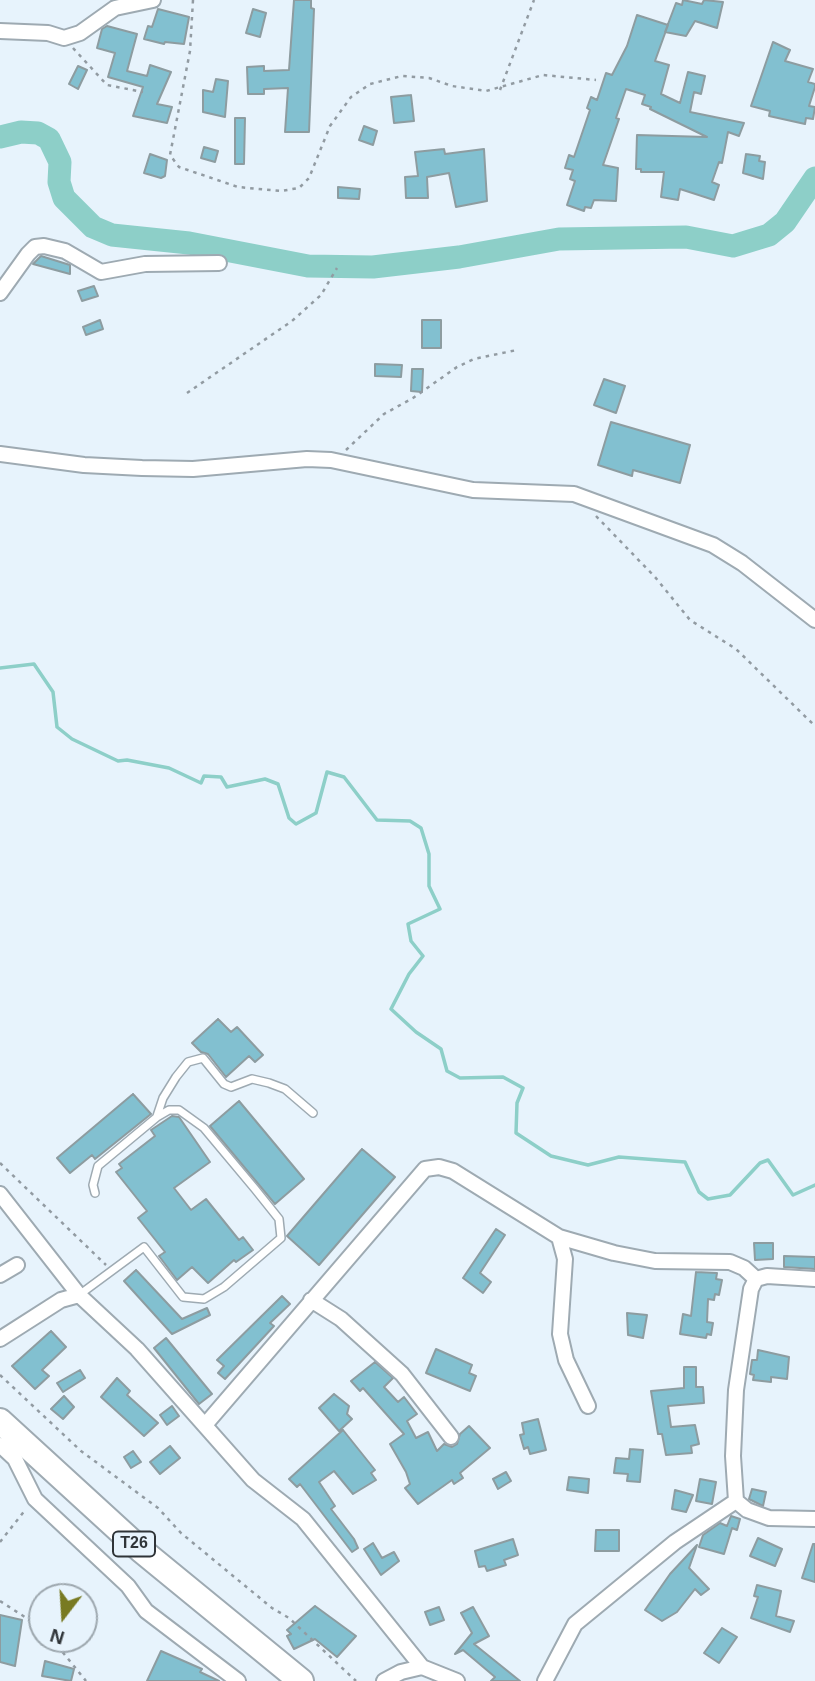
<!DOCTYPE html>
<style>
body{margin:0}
#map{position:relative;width:815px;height:1681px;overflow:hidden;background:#e7f3fc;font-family:Arial,sans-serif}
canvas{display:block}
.north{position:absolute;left:28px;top:1583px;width:70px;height:70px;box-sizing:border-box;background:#e7f3fc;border:2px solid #9da7ae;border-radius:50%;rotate:197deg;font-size:19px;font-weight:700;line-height:28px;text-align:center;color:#2f3438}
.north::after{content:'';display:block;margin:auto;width:24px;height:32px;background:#787a22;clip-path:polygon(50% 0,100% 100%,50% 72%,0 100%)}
</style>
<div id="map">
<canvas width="815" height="1681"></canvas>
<div class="north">N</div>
</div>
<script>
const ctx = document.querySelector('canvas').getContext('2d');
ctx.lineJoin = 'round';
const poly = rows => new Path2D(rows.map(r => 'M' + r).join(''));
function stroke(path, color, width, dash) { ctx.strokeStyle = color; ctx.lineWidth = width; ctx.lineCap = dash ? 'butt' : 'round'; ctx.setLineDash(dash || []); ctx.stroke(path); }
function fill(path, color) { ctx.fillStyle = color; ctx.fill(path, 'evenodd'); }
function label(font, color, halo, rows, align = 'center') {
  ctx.font = font + ' Arial,sans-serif'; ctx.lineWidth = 5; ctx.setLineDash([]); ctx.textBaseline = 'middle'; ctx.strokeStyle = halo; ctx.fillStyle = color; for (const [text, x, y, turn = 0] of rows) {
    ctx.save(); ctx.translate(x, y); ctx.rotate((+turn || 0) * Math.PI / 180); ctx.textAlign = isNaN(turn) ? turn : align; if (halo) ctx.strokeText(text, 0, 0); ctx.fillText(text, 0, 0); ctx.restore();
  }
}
stroke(poly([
 [0,668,34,664,53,692,57,727,72,739,118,761,127,760,169,768,201,783,204,776,221,777,227,787,265,779,278,784,289,818,296,824,316,813,327,772,344,777,377,820,410,821,421,828,429,854,429,886,440,909,408,924,411,941,423,956,409,974,391,1009,416,1032,441,1049,447,1071,460,1078,503,1077,523,1088,517,1103,516,1133,551,1156,588,1165,619,1157,685,1162,699,1192,708,1199,730,1195,760,1163,768,1160,793,1195,815,1185]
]), '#8dcfc8', 3.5);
stroke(poly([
 [0,137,21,132,38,133,49,139,60,162,59,182,64,198,93,227,112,235,189,243,308,266,373,267,459,257,559,239,686,237,733,246,769,235,785,222,815,178]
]), '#8dcfc8', 23);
const building = poly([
 [294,0,311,0,311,8,314,9,309,132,285,132,288,88,264,89,264,94,248,94,247,67,264,66,264,71,289,70,294,0],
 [683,0,702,4,704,0,723,2,717,28,695,21,686,36,665,32,676,3,682,5,683,0],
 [158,9,189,17,184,44,165,42,164,44,144,39,148,26,152,27,158,9],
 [253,9,266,13,260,37,246,33,253,9],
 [637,15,668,25,655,61,669,65,661,94,680,103,688,72,705,76,701,94,694,92,690,112,744,123,739,136,728,132,722,163,719,162,712,182,719,185,714,200,680,189,678,200,661,197,664,172,641,172,641,169,636,169,637,135,707,137,650,109,651,107,642,104,645,95,626,89,616,118,619,119,603,165,618,168,616,201,594,200,591,208,585,207,584,211,567,205,575,181,570,179,573,170,565,168,569,155,574,157,590,110,587,108,591,97,597,100,606,73,612,75,627,46,637,15],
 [107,26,137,34,127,71,147,76,150,65,171,72,157,104,172,107,167,123,133,116,143,87,108,77,115,53,97,48,102,29,107,26],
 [773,42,790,50,785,61,813,69,808,82,815,84,815,87,809,106,815,107,813,119,806,118,805,124,769,116,770,111,751,106,773,42],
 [78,66,87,70,78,89,69,84,78,66],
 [216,79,228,81,225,117,203,112,203,90,213,92,216,79],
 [411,95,414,121,394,123,391,97,411,95],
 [235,118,245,118,244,164,235,164,235,118],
 [364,126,377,131,373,145,359,140,364,126],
 [204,147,218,151,215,162,201,158,204,147],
 [444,149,445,154,484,149,487,201,456,207,449,173,427,177,428,198,406,198,405,177,418,176,415,152,444,149],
 [150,154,167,160,165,176,161,178,144,173,150,154],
 [746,154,760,156,759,161,765,162,763,179,743,173,746,154],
 [338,187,360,189,359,199,338,198,338,187],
 [41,256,70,265,70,274,33,264,41,256],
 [94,286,98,296,82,301,78,291,94,286],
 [100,320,103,329,86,335,83,327,100,320],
 [422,320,441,320,441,348,422,348,422,320],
 [375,364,402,365,401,377,375,376,375,364],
 [412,369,423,369,422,392,411,391,412,369],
 [604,379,625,386,616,413,594,405,604,379],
 [611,422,690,445,680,483,633,470,632,476,598,465,611,422],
 [218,1019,231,1032,237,1027,263,1055,255,1062,249,1056,226,1077,208,1054,201,1052,192,1043,218,1019],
 [133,1094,151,1114,95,1159,92,1155,70,1173,57,1158,133,1094],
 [239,1101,304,1179,275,1204,210,1126,239,1101],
 [172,1116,179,1117,210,1162,174,1188,191,1210,206,1199,239,1240,243,1237,253,1250,236,1262,234,1260,208,1283,192,1267,177,1280,159,1256,165,1252,138,1218,147,1211,116,1172,122,1168,119,1164,155,1136,151,1130,172,1116],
 [362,1149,395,1177,319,1265,287,1236,362,1149],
 [496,1229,505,1235,480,1273,491,1282,483,1293,463,1278,496,1229],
 [754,1243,773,1243,773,1259,755,1260,754,1243],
 [784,1256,815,1257,815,1269,784,1267,784,1256],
 [136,1270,182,1319,207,1308,210,1315,172,1334,124,1281,136,1270],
 [696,1272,717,1273,716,1279,722,1280,719,1295,715,1294,714,1300,708,1299,707,1322,713,1323,711,1335,707,1334,706,1338,680,1334,683,1314,691,1316,696,1272],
 [282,1296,290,1304,270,1323,274,1326,225,1379,218,1373,224,1366,217,1360,282,1296],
 [627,1313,647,1315,643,1338,628,1335,627,1313],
 [51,1331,66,1347,42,1370,49,1376,35,1389,12,1366,51,1331],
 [166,1338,212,1394,199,1404,154,1348,166,1338],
 [436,1349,472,1365,469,1373,476,1376,470,1391,426,1373,436,1349],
 [758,1350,789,1357,787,1379,771,1377,771,1382,753,1380,754,1375,750,1374,752,1360,757,1360,758,1350],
 [375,1362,393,1378,384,1387,398,1402,404,1397,417,1414,407,1421,416,1438,428,1432,437,1451,444,1444,452,1447,457,1444,460,1434,469,1426,490,1448,460,1473,463,1478,454,1484,452,1480,418,1504,405,1488,410,1484,406,1472,390,1444,404,1434,363,1388,360,1391,351,1381,375,1362],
 [684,1367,696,1367,696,1387,703,1387,704,1403,668,1406,671,1427,695,1425,699,1444,691,1446,692,1453,666,1455,662,1434,658,1434,651,1391,684,1388,684,1367],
 [80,1370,85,1378,63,1392,57,1383,80,1370],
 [117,1378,130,1391,127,1395,158,1423,144,1436,101,1397,117,1378],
 [334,1394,349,1406,347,1414,352,1419,339,1431,319,1408,334,1394],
 [64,1396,74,1407,63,1419,51,1409,64,1396],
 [172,1406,179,1416,167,1425,160,1415,172,1406],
 [538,1419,546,1450,530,1454,528,1447,524,1449,520,1435,524,1434,522,1423,538,1419],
 [343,1430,375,1470,371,1473,376,1480,353,1494,334,1471,319,1482,335,1506,331,1509,354,1539,358,1548,352,1552,300,1484,297,1487,289,1479,343,1430],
 [170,1446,180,1458,160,1474,150,1462,170,1446],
 [630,1449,643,1450,640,1482,627,1481,628,1474,614,1473,616,1458,629,1459,630,1449],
 [133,1451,141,1462,131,1468,124,1457,133,1451],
 [506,1472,511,1481,498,1489,493,1479,506,1472],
 [569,1477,589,1479,588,1493,567,1490,569,1477],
 [700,1479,716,1482,712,1504,696,1501,700,1479],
 [752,1489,766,1492,763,1506,749,1499,752,1489],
 [675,1490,693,1495,686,1512,672,1509,675,1490],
 [731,1516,740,1519,737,1530,732,1528,724,1554,699,1547,703,1535,720,1523,727,1526,731,1516],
 [596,1530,619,1530,619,1551,595,1551,596,1530],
 [758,1538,782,1549,775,1566,750,1556,758,1538],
 [513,1539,518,1555,504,1560,506,1565,487,1571,485,1566,479,1567,475,1551,513,1539],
 [373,1543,382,1558,394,1552,399,1561,381,1575,364,1549,373,1543],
 [813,1544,815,1544,815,1582,802,1578,813,1544],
 [697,1545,689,1568,709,1589,701,1595,695,1589,677,1612,662,1621,645,1610,670,1574,697,1545],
 [757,1585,781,1591,776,1616,794,1621,790,1632,751,1618,758,1597,754,1596,757,1585],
 [315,1606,356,1636,337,1657,315,1639,294,1649,287,1636,291,1634,287,1630,315,1606],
 [439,1607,444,1620,430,1625,425,1612,439,1607],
 [473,1607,489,1636,474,1644,520,1681,491,1681,495,1677,463,1650,455,1654,472,1633,461,1613,473,1607],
 [0,1615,22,1620,15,1666,0,1662,0,1615],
 [722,1628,737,1637,719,1663,704,1653,722,1628],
 [161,1651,202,1669,200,1672,219,1681,147,1681,161,1651],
 [45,1661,74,1669,71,1681,42,1676,45,1661]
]);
fill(building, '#82c0d0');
stroke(building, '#8d9ca0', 2);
const service = poly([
 [157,1116,163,1098,176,1077,188,1062,203,1058,224,1084,231,1087,252,1079,269,1083,285,1089,313,1113],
 [79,1295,144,1247,183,1297,204,1299,224,1287,281,1238,279,1219,255,1189,204,1128,179,1110,169,1110,157,1117,98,1166,93,1185,95,1193]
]);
const minor = poly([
 [0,31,48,33,64,38,80,33,115,8,153,0],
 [0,293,28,254,35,247,44,246,65,251,101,272,145,264,219,263],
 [0,454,84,465,142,468,193,469,307,459,331,460,473,490,574,494,713,545,742,563,815,620],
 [0,1194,79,1295],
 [559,1237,614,1253,655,1261,730,1262,744,1268,756,1279],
 [0,1275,17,1265],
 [311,1300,341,1319,402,1374,451,1437],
 [0,1339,61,1300,79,1295,137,1349,253,1480,303,1519,422,1667],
 [205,1425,425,1169,439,1167,453,1171,559,1237,565,1259,560,1334,566,1360,588,1406],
 [0,1445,15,1459,35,1499,128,1586,146,1611,238,1681],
 [736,1501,747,1510,769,1518,815,1519],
 [384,1681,401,1672,422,1667,457,1681],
 [545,1681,575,1624,675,1542,736,1501,733,1456,736,1390,751,1289,756,1279,767,1276,815,1279]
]);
const trunk = poly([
 [0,1421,141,1550,301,1681]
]);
stroke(service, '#9eaab2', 10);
stroke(minor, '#9eaab2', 18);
stroke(trunk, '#9eaab2', 28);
stroke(poly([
 [193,0,190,51,170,155,179,167,238,187,281,191,299,188,309,178,330,126,351,97,370,84,402,76,429,78,452,86,486,91,543,75,596,80],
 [73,48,107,85,143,92],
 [500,90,534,0],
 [187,393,292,321,321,295,337,268],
 [346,450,384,414,413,398,457,367,474,359,517,350],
 [596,516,655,577,690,620,736,649,815,726],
 [0,1163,106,1265],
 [0,1375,81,1451,158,1508,181,1533,272,1608,289,1618,356,1681],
 [0,1542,26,1509],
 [0,1601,42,1628],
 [52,1639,86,1681]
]), '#929ba2', 2.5, [3.5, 5]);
stroke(service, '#fff', 7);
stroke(minor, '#fff', 14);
stroke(trunk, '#fff', 24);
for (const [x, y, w] of [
 [134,1544,42]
]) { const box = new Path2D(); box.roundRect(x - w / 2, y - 12.5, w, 25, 5); ctx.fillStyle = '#e7f3fc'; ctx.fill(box); stroke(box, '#2f3438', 2); }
label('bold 16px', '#2f3438', null, [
 ["T26",134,1544]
]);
</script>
